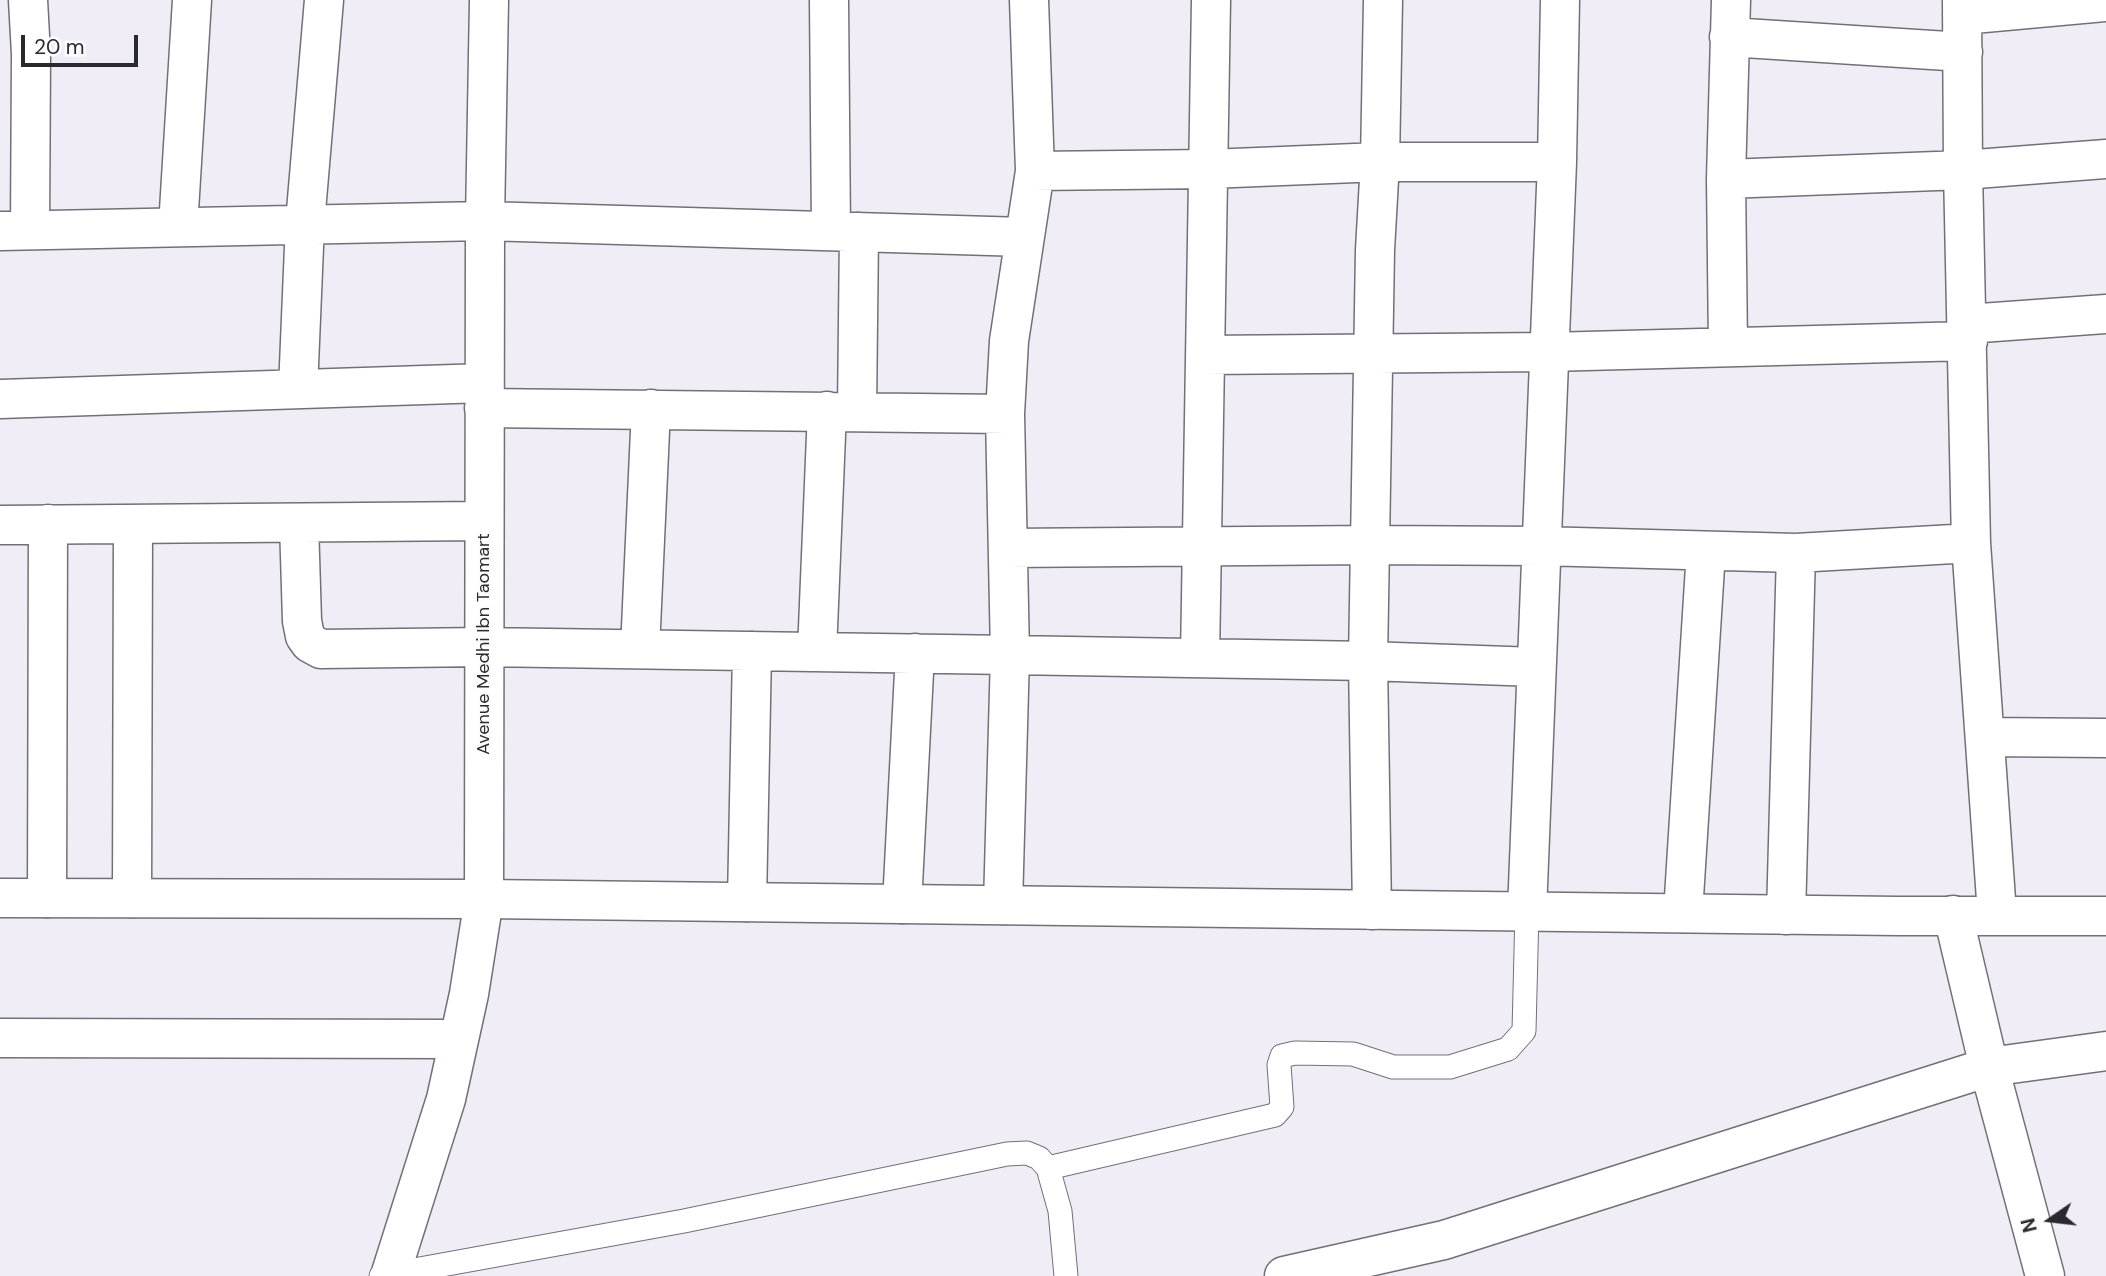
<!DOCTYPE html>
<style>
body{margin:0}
#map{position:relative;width:2106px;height:1276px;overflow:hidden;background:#f0edf6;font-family:"DM Sans",sans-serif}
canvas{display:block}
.north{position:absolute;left:2015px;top:1185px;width:70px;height:70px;-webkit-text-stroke:5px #fcfcfe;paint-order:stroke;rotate:256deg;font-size:19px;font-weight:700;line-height:28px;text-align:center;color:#2a292d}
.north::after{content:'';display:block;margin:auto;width:24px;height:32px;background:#2a292d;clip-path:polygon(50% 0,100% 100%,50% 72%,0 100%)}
.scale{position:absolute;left:21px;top:35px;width:117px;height:32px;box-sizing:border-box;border:4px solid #2a292d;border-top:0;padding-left:9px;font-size:21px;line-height:24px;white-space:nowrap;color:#2a292d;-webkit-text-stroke:5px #fcfcfe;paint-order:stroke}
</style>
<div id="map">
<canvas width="2106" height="1276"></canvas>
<div class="north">N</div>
<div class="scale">20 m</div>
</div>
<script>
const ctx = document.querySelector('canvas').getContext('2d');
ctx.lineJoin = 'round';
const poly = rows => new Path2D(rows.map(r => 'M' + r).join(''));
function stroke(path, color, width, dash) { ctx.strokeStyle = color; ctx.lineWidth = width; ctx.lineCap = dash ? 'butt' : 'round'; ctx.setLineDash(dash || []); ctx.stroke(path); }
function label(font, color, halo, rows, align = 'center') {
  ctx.font = font + ' "DM Sans",sans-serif'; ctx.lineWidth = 5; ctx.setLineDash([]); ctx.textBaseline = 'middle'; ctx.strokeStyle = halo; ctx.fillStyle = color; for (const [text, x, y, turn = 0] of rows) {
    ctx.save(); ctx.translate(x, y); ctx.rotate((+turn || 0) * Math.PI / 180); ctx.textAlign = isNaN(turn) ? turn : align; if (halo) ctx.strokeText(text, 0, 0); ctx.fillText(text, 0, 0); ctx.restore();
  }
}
const service = poly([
 [1048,1168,1275,1115,1282,1107,1279,1065,1282,1056,1295,1053,1353,1054,1393,1067,1450,1067,1508,1049,1524,1031,1527,911],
 [381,1276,684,1221,1007,1154,1027,1153,1039,1158,1048,1168,1060,1211,1066,1276]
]);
const minor = poly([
 [28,0,31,54,30,230],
 [829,0,831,231],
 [1962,0,1963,170,1971,543,1997,914],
 [1962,15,2106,2],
 [1729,37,1963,52],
 [1035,171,1209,169,1380,162,1557,162],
 [1726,179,1963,170,2106,159],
 [178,227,192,0],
 [0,231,485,221,1024,237],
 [1967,324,2106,314],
 [1728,347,1726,179,1731,0],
 [1205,355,1548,352,1968,341],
 [298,389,305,223,324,0],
 [0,399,484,383],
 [484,408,1005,414],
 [857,411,859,232],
 [299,523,302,621,305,636,310,643,321,649,484,647,1010,655,1368,661,1536,667],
 [0,525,484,521],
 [1008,548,1371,545,1540,546,1796,553,1971,543],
 [640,649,651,409],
 [817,652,827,411],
 [1200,658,1211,0],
 [1985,737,2106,738],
 [47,898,48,524],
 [132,898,133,525],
 [747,902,752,651],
 [902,904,915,653],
 [1003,905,1010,655,1005,414,1009,341,1035,171,1029,0],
 [1372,910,1368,661,1375,250,1380,162,1383,0],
 [1527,911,1557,162,1560,0],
 [1683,913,1706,551],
 [1786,915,1796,553],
 [1953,915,1989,1067,2045,1276],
 [0,1038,459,1039],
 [390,1276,446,1099,469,994,484,899,485,221,489,0],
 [1284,1276,1444,1240,1989,1067,2106,1051]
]);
const secondary = poly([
 [0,898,484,899,1898,916,2106,916]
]);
stroke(service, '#727077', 25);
stroke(minor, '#727077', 41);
stroke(secondary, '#727077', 41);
stroke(service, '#fff', 23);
stroke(minor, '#fff', 38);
stroke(secondary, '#fff', 38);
label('18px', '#2a292d', '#fcfcfe', [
 ["Avenue Medhi Ibn Taomart",484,644,-90]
]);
</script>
